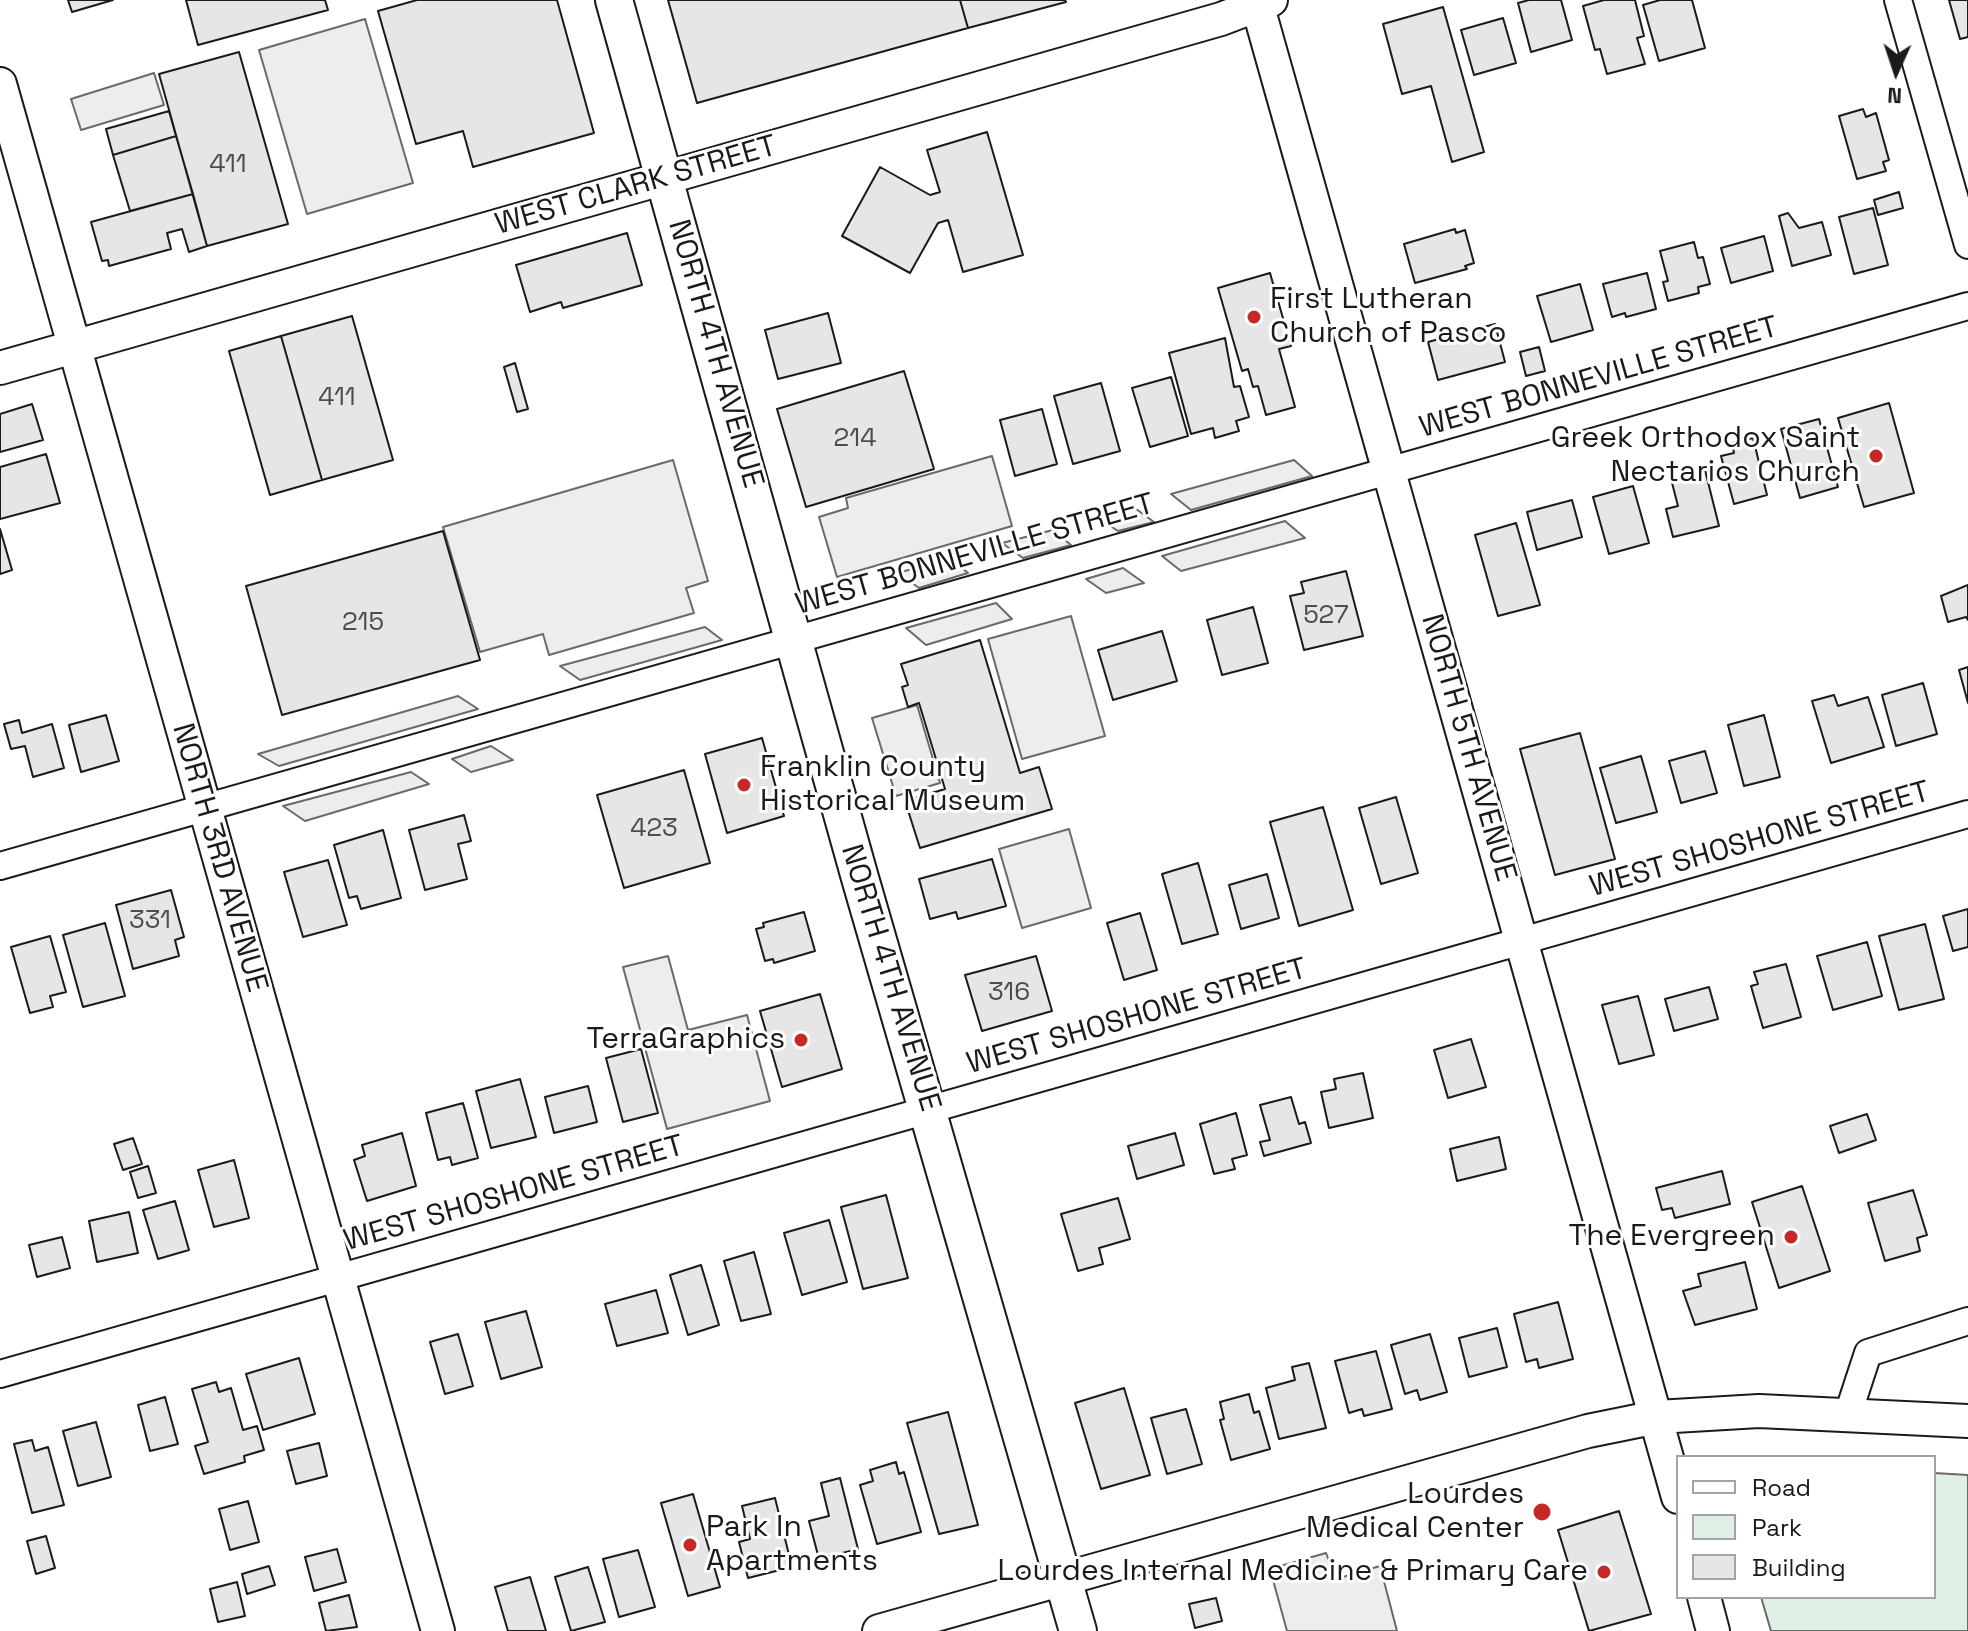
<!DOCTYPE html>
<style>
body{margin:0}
#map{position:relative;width:1968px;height:1631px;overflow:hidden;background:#fff;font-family:"Space Grotesk",sans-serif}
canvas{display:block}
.legend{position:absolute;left:1676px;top:1455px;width:260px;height:144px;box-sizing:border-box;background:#fff;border:2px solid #a3a3a3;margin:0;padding:10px 14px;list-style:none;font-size:24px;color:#1a1a1a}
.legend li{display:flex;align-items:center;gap:16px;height:40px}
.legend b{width:40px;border:2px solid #a3a3a3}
.north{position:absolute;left:1856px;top:32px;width:80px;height:80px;-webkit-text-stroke:6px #fff;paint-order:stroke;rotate:183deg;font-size:22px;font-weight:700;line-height:32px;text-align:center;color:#1a1a1a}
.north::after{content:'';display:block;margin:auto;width:28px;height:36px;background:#1a1a1a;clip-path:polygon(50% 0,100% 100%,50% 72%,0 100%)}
</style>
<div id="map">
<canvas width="1968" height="1631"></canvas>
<ul class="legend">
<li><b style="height:10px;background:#fff"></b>Road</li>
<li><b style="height:22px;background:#e0efe3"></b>Park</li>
<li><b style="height:22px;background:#e6e6e6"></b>Building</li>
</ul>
<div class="north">N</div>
</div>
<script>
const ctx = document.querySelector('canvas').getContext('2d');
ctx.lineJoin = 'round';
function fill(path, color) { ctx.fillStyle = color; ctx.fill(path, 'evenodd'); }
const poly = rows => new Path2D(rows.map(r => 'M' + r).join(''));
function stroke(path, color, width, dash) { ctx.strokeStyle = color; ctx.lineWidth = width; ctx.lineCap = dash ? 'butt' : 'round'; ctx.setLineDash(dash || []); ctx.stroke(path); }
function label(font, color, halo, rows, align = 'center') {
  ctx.font = font + ' "Space Grotesk",sans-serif'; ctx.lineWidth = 6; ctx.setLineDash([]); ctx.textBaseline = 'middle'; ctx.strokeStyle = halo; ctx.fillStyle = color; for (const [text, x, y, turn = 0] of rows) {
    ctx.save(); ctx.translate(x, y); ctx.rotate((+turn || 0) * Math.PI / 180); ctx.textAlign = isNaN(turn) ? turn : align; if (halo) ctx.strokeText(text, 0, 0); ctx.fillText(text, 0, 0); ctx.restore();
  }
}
const green = poly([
 [1934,1473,1968,1475,1968,1631,1771,1631,1761,1597,1934,1597,1934,1473]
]);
fill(green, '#e0efe3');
stroke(green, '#6a6a6a', 2);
const parking = poly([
 [365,19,413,183,307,214,259,50,365,19],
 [154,73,164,105,81,130,71,99,154,73],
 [992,456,1012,526,837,577,819,517,848,508,846,498,992,456],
 [673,460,708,581,686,588,694,613,549,655,543,634,480,652,443,527,673,460],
 [1294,460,1312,476,1191,510,1171,494,1294,460],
 [1132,506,1154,522,1118,531,1095,516,1132,506],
 [1285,521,1305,538,1181,571,1162,556,1285,521],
 [1053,530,1071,545,1023,558,1002,543,1053,530],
 [950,558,968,573,919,588,898,573,950,558],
 [1123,568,1144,583,1106,593,1086,579,1123,568],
 [996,603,1012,619,926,645,906,628,996,603],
 [1071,616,1105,736,1022,759,988,639,1071,616],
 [705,627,722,640,580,680,560,666,705,627],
 [458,696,478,709,279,766,258,754,458,696],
 [917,705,940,783,896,796,872,718,917,705],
 [491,746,513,760,471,772,452,759,491,746],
 [411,772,429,784,305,821,283,806,411,772],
 [1069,829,1091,908,1022,928,999,849,1069,829],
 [668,956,688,1030,747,1015,770,1101,667,1129,623,967,668,956],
 [1326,1553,1336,1579,1380,1566,1397,1631,1287,1631,1270,1569,1326,1553]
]);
fill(parking, '#ededed');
stroke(parking, '#6a6a6a', 2);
const building = poly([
 [68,0,113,0,72,12,68,0],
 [186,0,325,0,328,10,198,45,186,0],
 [417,0,557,0,594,133,473,167,463,131,416,144,378,11,417,0],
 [668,0,960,0,968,28,697,103,668,0],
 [960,0,1065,0,1066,2,968,28,960,0],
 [1529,0,1561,0,1572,40,1531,52,1518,3,1529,0],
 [1604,0,1635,0,1644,36,1637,38,1645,64,1607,74,1600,49,1595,50,1583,6,1604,0],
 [1660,0,1692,0,1705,48,1659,61,1643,5,1660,0],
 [1949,0,1968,0,1968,37,1960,39,1949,0],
 [1443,7,1484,152,1452,162,1431,86,1402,94,1383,24,1443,7],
 [1503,18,1516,63,1474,75,1461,30,1503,18],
 [239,52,288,224,207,246,159,74,239,52],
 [1863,109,1866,117,1876,113,1889,160,1883,162,1886,171,1857,179,1839,116,1863,109],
 [169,111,176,136,113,155,106,129,169,111],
 [987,132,1023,255,963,272,948,220,938,223,910,273,842,236,880,167,930,195,940,192,927,150,987,132],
 [176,136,193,194,130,211,113,155,176,136],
 [1899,192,1903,208,1878,215,1874,200,1899,192],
 [193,194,207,246,189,252,182,229,167,233,171,249,109,266,108,260,102,261,91,222,193,194],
 [1873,208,1888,265,1854,274,1839,217,1873,208],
 [1788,213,1799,228,1822,222,1831,255,1792,266,1779,216,1788,213],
 [1455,229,1456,233,1465,230,1474,263,1465,266,1467,269,1415,283,1404,244,1455,229],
 [627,233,642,285,563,308,561,302,530,312,516,265,627,233],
 [1764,236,1773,271,1731,283,1721,248,1764,236],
 [1694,242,1698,258,1703,257,1710,284,1698,287,1699,293,1668,301,1663,282,1668,281,1660,251,1694,242],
 [1270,273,1291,346,1279,349,1295,407,1266,415,1258,386,1253,387,1248,369,1242,371,1218,288,1270,273],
 [1647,273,1656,309,1626,317,1625,313,1612,317,1603,284,1647,273],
 [1580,284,1593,330,1551,342,1537,296,1580,284],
 [828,313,841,363,778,379,765,330,828,313],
 [352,316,393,460,322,480,281,336,352,316],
 [1495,324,1505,362,1438,380,1428,342,1495,324],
 [281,336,322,480,270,495,229,351,281,336],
 [1225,338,1234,387,1240,386,1249,417,1236,421,1239,431,1215,438,1213,428,1191,434,1169,353,1225,338],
 [1539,347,1545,371,1526,376,1520,352,1539,347],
 [515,363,528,409,517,412,504,367,515,363],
 [904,371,934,469,806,507,777,409,904,371],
 [1171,377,1188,436,1150,447,1132,388,1171,377],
 [1101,383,1120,451,1073,464,1054,396,1101,383],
 [1889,403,1914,493,1864,507,1838,418,1889,403],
 [32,404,43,440,0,452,0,414,32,404],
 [1042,409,1057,464,1015,476,1000,420,1042,409],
 [1819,419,1838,487,1800,498,1781,429,1819,419],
 [1753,438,1767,495,1734,504,1721,456,1734,453,1732,443,1753,438],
 [46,454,60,503,0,519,0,467,46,454],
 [1705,470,1719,526,1673,537,1666,509,1678,506,1671,479,1705,470],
 [1633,486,1649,543,1609,554,1593,497,1633,486],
 [1572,500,1582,537,1537,550,1527,512,1572,500],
 [1516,523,1540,605,1498,616,1475,535,1516,523],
 [0,529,12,570,0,574,0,529],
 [443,531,480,660,282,715,246,586,443,531],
 [1346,571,1363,636,1304,650,1290,596,1304,593,1301,582,1346,571],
 [1968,585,1968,620,1966,617,1948,622,1941,596,1968,585],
 [1253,607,1268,663,1222,675,1207,620,1253,607],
 [1162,631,1177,681,1113,700,1098,650,1162,631],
 [980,640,1020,773,1039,767,1052,809,920,848,905,801,945,789,919,703,908,707,902,687,908,685,901,664,980,640],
 [1968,667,1968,703,1959,670,1968,667],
 [1923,683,1937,734,1896,746,1882,695,1923,683],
 [1834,695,1838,706,1868,697,1884,747,1831,763,1812,701,1834,695],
 [106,715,119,761,81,772,69,725,106,715],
 [1764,715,1780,777,1744,786,1728,725,1764,715],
 [19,720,22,733,52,724,64,768,33,777,25,746,11,749,4,724,19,720],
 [1580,733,1615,859,1555,875,1520,749,1580,733],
 [762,738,784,816,727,833,705,754,762,738],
 [1705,751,1717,793,1681,803,1669,761,1705,751],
 [1641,756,1657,812,1616,823,1600,768,1641,756],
 [684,770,710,863,624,888,597,795,684,770],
 [1396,797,1418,873,1381,884,1359,808,1396,797],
 [1323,807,1353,910,1299,926,1270,822,1323,807],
 [464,815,471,841,458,844,467,879,425,890,409,830,464,815],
 [383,830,401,898,361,909,357,896,349,898,334,845,383,830],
 [992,859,1006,906,958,919,956,912,930,919,919,879,992,859],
 [328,860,347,925,303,937,284,872,328,860],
 [1198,863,1218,934,1182,944,1162,874,1198,863],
 [1267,874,1279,918,1241,929,1229,885,1267,874],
 [171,890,184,937,175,940,179,956,133,969,116,905,171,890],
 [1968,909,1968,947,1953,951,1943,916,1968,909],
 [804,912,815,951,774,963,773,959,765,961,756,929,764,927,763,923,804,912],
 [1140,913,1157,970,1124,980,1107,923,1140,913],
 [105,923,125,996,83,1007,63,935,105,923],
 [1925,924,1944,999,1899,1010,1879,936,1925,924],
 [50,936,66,992,50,996,53,1007,30,1013,11,947,50,936],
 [1867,942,1882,996,1833,1010,1817,956,1867,942],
 [1036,956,1052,1011,982,1031,965,975,1036,956],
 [1786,964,1801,1017,1763,1028,1751,986,1758,984,1754,972,1786,964],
 [1709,987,1718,1019,1674,1031,1665,999,1709,987],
 [820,994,842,1069,782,1087,760,1011,820,994],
 [1638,996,1654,1055,1619,1064,1602,1005,1638,996],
 [1471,1039,1486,1087,1448,1098,1434,1050,1471,1039],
 [641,1049,658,1113,623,1122,606,1058,641,1049],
 [1363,1073,1373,1118,1329,1128,1321,1092,1336,1089,1334,1079,1363,1073],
 [520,1079,536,1137,491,1148,476,1091,520,1079],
 [588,1086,597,1122,554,1133,545,1097,588,1086],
 [1291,1097,1299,1124,1305,1122,1311,1143,1264,1156,1260,1142,1270,1140,1260,1105,1291,1097],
 [463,1103,478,1158,452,1165,450,1157,438,1160,426,1113,463,1103],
 [1236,1113,1247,1155,1232,1159,1235,1169,1214,1174,1200,1124,1236,1113],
 [1867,1114,1876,1140,1839,1153,1830,1126,1867,1114],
 [402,1133,416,1186,367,1201,354,1160,365,1156,362,1145,402,1133],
 [1175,1133,1184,1165,1137,1179,1128,1146,1175,1133],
 [1499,1137,1506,1169,1457,1181,1450,1149,1499,1137],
 [133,1138,142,1164,123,1170,114,1144,133,1138],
 [234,1160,249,1218,214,1227,198,1170,234,1160],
 [148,1166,156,1193,138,1198,130,1172,148,1166],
 [1722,1171,1730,1204,1675,1218,1672,1208,1662,1210,1656,1188,1722,1171],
 [1802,1186,1830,1271,1779,1288,1752,1202,1802,1186],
 [1913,1190,1927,1235,1917,1238,1920,1251,1885,1261,1868,1203,1913,1190],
 [886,1195,908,1278,863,1289,841,1207,886,1195],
 [1118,1198,1130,1239,1099,1248,1103,1264,1078,1271,1061,1214,1118,1198],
 [175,1201,189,1250,158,1259,143,1210,175,1201],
 [129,1212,138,1253,97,1262,89,1221,129,1212],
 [829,1220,847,1282,802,1295,784,1233,829,1220],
 [62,1237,70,1268,37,1277,29,1245,62,1237],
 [754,1252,771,1314,741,1321,724,1261,754,1252],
 [1745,1262,1757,1309,1695,1325,1683,1291,1701,1286,1698,1274,1745,1262],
 [701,1265,719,1325,688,1335,670,1275,701,1265],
 [656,1290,668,1333,617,1346,605,1304,656,1290],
 [1558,1302,1573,1359,1539,1368,1537,1359,1526,1362,1514,1314,1558,1302],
 [526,1311,542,1367,501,1379,485,1322,526,1311],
 [1497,1328,1507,1367,1469,1377,1459,1338,1497,1328],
 [458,1334,473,1386,445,1394,430,1342,458,1334],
 [1430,1334,1447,1392,1420,1400,1417,1390,1405,1394,1391,1345,1430,1334],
 [1376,1351,1392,1409,1364,1416,1362,1409,1349,1413,1335,1361,1376,1351],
 [299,1358,315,1414,263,1430,246,1374,299,1358],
 [1309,1363,1326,1428,1279,1439,1266,1388,1295,1380,1292,1367,1309,1363],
 [216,1382,219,1392,231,1388,243,1430,257,1426,264,1450,244,1456,245,1462,204,1474,195,1446,208,1442,192,1389,216,1382],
 [1124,1388,1150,1475,1101,1489,1075,1403,1124,1388],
 [1249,1394,1254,1413,1259,1411,1270,1449,1231,1460,1220,1420,1224,1419,1220,1402,1249,1394],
 [165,1397,178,1444,150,1451,138,1405,165,1397],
 [1186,1409,1202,1464,1167,1474,1151,1418,1186,1409],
 [948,1412,978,1525,939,1534,907,1423,948,1412],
 [96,1422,111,1477,78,1486,63,1431,96,1422],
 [32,1440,35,1451,48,1447,64,1505,32,1513,14,1444,32,1440],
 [319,1443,327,1476,296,1484,287,1451,319,1443],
 [896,1462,899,1474,904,1472,921,1532,877,1544,860,1485,873,1481,870,1470,896,1462],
 [840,1478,858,1549,819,1559,809,1521,829,1516,821,1483,840,1478],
 [693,1494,720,1587,688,1596,661,1503,693,1494],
 [775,1498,792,1567,748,1578,739,1542,750,1539,742,1506,775,1498],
 [248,1501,259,1542,230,1550,219,1509,248,1501],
 [1619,1511,1651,1614,1589,1631,1558,1530,1619,1511],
 [46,1536,55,1568,36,1574,27,1541,46,1536],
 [337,1549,346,1582,314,1591,305,1557,337,1549],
 [638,1550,655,1607,619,1617,603,1559,638,1550],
 [269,1566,275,1585,247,1594,242,1574,269,1566],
 [588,1567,605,1622,571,1631,555,1577,588,1567],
 [530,1577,546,1631,508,1631,495,1587,530,1577],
 [237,1582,245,1616,218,1622,210,1589,237,1582],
 [349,1595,357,1627,326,1631,319,1603,349,1595],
 [1216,1598,1222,1621,1195,1628,1189,1604,1216,1598]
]);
fill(building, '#e6e6e6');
stroke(building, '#1a1a1a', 2);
const minor = poly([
 [1898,0,1968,245],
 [0,866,1968,306],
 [0,1374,1968,814],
 [1848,1414,1868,1353,1968,1321]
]);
const tertiary = poly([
 [1256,0,1678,1497],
 [0,84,438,1631],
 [0,368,1221,19,1271,0],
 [1704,1597,1713,1631],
 [879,1631,1588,1431,1657,1417,1759,1411,1968,1421]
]);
const secondary = poly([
 [614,0,860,878,1078,1631]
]);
stroke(minor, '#1a1a1a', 30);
stroke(tertiary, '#1a1a1a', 36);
stroke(secondary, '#1a1a1a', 40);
stroke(minor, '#fff', 26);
stroke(tertiary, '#fff', 32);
stroke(secondary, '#fff', 36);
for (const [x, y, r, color] of [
 [1254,317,8,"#c62828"],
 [1876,456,8,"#c62828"],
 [744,785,8,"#c62828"],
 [801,1040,8,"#c62828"],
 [1791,1237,8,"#c62828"],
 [1542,1512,10,"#c62828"],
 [690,1545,8,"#c62828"],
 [1604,1572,8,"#c62828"]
]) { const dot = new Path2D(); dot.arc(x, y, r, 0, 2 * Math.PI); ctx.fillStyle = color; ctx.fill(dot); stroke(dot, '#fff', 3); }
label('26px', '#4d4d4d', null, [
 ["411",228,165],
 ["411",337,398],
 ["214",855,439],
 ["527",1326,616],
 ["215",363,623],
 ["423",654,829],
 ["331",150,921],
 ["316",1009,993]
]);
label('30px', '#1a1a1a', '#fff', [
 ["WEST CLARK STREET",636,186,-16],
 ["NORTH 4TH AVENUE",715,354,74],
 ["WEST BONNEVILLE STREET",1599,378,-16],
 ["WEST BONNEVILLE STREET",975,555,-16],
 ["NORTH 5TH AVENUE",1468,748,74],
 ["WEST SHOSHONE STREET",1760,840,-16],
 ["NORTH 3RD AVENUE",219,858,74],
 ["NORTH 4TH AVENUE",890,978,73],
 ["WEST SHOSHONE STREET",1137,1017,-16],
 ["WEST SHOSHONE STREET",514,1194,-16]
]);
label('30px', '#1a1a1a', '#fff', [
 ["First Lutheran",1270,300,"left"],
 ["Church of Pasco",1270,334,"left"],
 ["Greek Orthodox Saint",1860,439],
 ["Nectarios Church",1860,473],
 ["Franklin County",760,768,"left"],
 ["Historical Museum",760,802,"left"],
 ["TerraGraphics",785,1040],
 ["The Evergreen",1775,1237],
 ["Lourdes",1524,1495],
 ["Medical Center",1524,1529],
 ["Park In",706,1528,"left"],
 ["Apartments",706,1562,"left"],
 ["Lourdes Internal Medicine & Primary Care",1588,1572]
], 'right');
</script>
